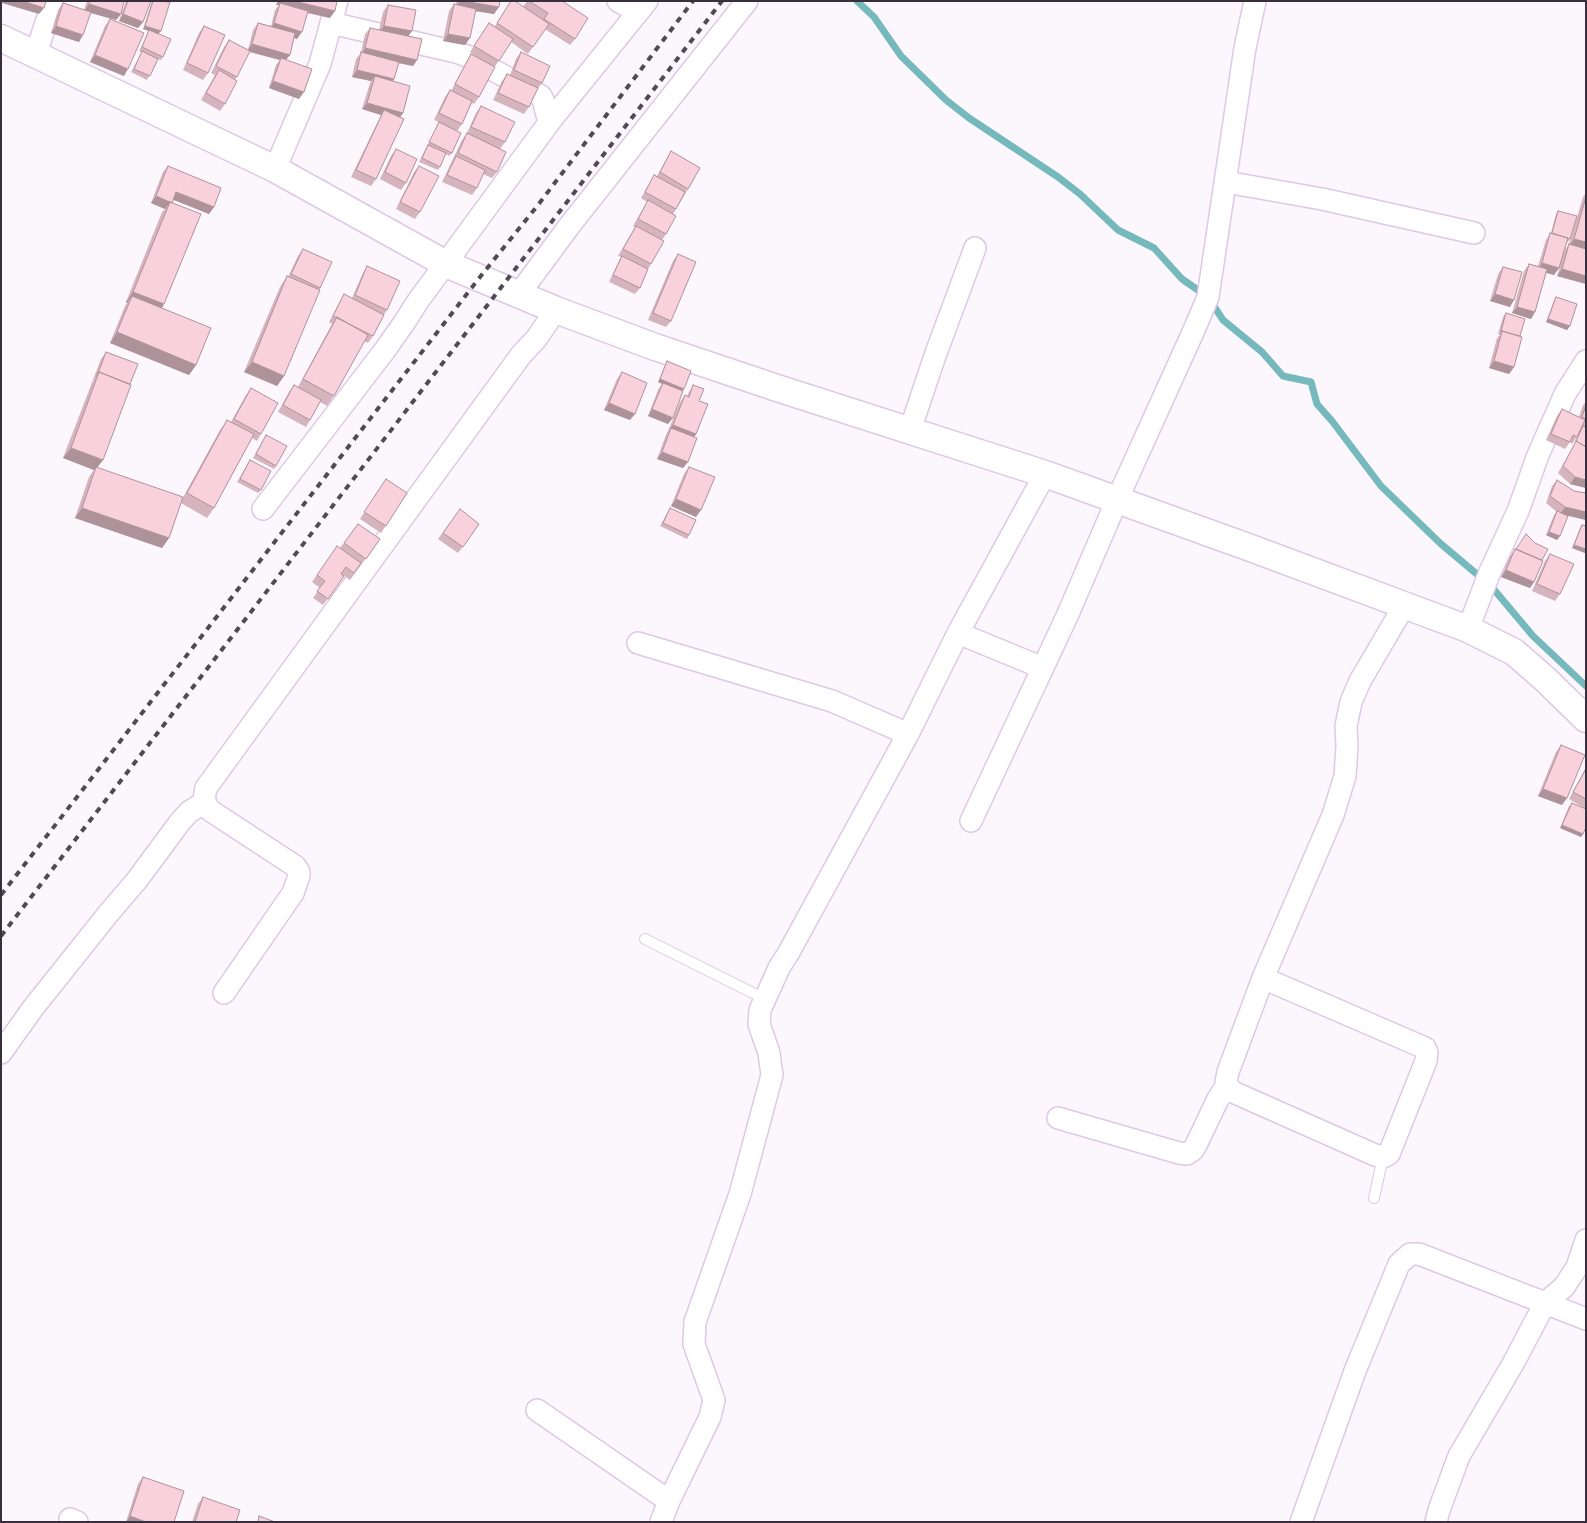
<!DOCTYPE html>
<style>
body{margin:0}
#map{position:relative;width:1587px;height:1523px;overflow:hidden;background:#fbf7fd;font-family:Lato,sans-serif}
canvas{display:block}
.frame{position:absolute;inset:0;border:2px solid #372f3b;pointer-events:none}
</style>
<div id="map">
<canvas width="1587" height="1523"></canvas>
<div class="frame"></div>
</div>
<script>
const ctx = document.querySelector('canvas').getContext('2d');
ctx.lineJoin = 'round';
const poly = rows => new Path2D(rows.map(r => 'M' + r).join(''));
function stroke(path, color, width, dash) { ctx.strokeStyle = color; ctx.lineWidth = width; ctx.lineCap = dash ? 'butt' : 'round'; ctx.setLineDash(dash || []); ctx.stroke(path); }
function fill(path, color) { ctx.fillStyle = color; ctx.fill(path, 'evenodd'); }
stroke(poly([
 [857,1,874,17,901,56,946,100,969,118,1058,177,1080,194,1118,230,1154,248,1182,279,1208,297,1223,320,1262,352,1283,376,1311,382,1317,404,1332,421,1381,486,1441,544,1491,586,1533,636,1586,686]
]), '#75b9bc', 7);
const service = poly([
 [645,939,765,999],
 [1374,1198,1383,1157]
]);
const minor = poly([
 [618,1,638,12],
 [331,23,456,52,467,56,541,96,543,100,547,115,551,120],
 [36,54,53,1],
 [275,169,320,64,337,1],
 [1226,182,1322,199,1474,233],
 [519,294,570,225,747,1],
 [910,430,936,353,975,248],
 [263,509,385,350,404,323,418,301,551,120,647,1],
 [1468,629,1489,574,1518,511,1538,455,1565,394,1586,361],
 [958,633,1043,668],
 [638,643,832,701,908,734],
 [971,821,1068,614,1117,500,1194,330,1208,297,1245,48,1255,1],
 [1263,978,1425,1048,1427,1053,1426,1061,1389,1154,1383,1157,1375,1155,1233,1092,1228,1087,1226,1082,1228,1072,1263,978,1333,815,1345,776,1347,746,1346,726,1351,702,1360,681,1404,606],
 [224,993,293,893,299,876,299,872,295,866,211,811,208,808,204,799,206,788,521,355,536,339,556,310],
 [1,1053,33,1008,108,914,137,880,180,822,189,812,205,802],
 [1058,1118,1179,1153,1187,1154,1193,1150,1196,1145,1217,1101,1223,1091,1228,1087],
 [537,1410,669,1501],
 [70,1519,77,1522],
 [661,1522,669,1501,710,1417,714,1400,694,1344,695,1322,740,1194,772,1075,769,1053,759,1024,760,1010,779,968,789,952,908,734,958,633,1045,474],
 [1301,1522,1355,1371,1399,1264,1410,1254,1419,1254,1586,1319],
 [1436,1522,1439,1510,1459,1456,1514,1362,1545,1303,1564,1287,1577,1267,1586,1240]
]);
const tertiary = poly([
 [1,38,275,169,446,264,556,310,655,347,777,388,1045,474,1248,547,1468,629,1514,652,1545,679,1586,719]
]);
stroke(service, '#ddc8e6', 12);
stroke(minor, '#ddc8e6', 24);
stroke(tertiary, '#ddc8e6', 29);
stroke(service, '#fff', 10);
stroke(minor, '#fff', 21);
stroke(tertiary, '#fff', 26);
stroke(poly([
 [1,895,480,277,538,205,693,1],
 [1,936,722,1]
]), '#514954', 4, [6, 6]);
fill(poly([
 [87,1,124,1,121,14,116,20,91,13,79,42,51,33,58,10,63,3,84,10],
 [126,1,151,1,143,22,138,28,119,21],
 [152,1,169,1,161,31,158,34,163,57,161,60,158,59,147,80,131,72,142,52,139,51,149,31,143,29],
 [277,1,337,1,330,18,307,13,297,39,294,38,290,55,286,60,299,99,269,88,276,65,280,60,249,52,235,80,225,104,220,111,201,100,215,75,211,73,224,47,229,40,248,50,253,30,258,23,271,26,275,10,279,5,276,5],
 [456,1,500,1,494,14,475,11,465,45,443,41,449,11,454,4,456,5],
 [511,1,523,7,527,1,562,1,575,39,570,45,545,29,528,54,511,42,494,68,479,97,474,104,472,103,462,124,457,131,452,153,449,156,446,154,438,170,419,162,439,122,434,120,445,97,450,90,451,91,467,61,471,54,479,59,470,52,489,23,495,26],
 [388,5,412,31,408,36,417,60,413,66,398,63,394,79,393,81,403,113,400,117,376,179,371,186,351,177,381,115,362,109,370,83,371,81,352,77,356,59,361,53,365,34,370,28,379,30,383,12],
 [110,19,124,76,90,62,105,26],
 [204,26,208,73,203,80,183,70,199,33],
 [521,52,542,83,537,90,529,107,524,114,493,100,502,81,507,74,510,75,516,59],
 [481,106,505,142,500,149,497,172,492,178,483,174,477,188,472,195,442,182,462,140,467,133,476,113],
 [396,149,406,183,401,190,380,179,391,156],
 [671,151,688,189,673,214,666,234,662,240,651,264,648,269,640,288,635,294,609,282,618,263,621,257,618,256,635,227,633,226,647,202,641,198,654,175,657,176,667,158],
 [168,166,214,207,209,214,173,199,172,203,164,304,162,308,196,365,189,375,110,343,125,306,127,303,126,302,162,212,165,209,151,203,163,172],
 [419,166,420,212,415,219,396,209,414,172],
 [1586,193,1586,284,1557,276,1560,266,1554,275,1546,273,1535,312,1531,319,1512,313,1524,271,1529,264,1538,266,1546,240,1551,233,1556,214,1558,211,1570,239,1568,242,1567,242,1564,251,1569,244,1583,197],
 [303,249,320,288,284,376,277,386,244,372,280,287,287,276,288,277,298,256],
 [678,254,671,321,666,327,648,320,673,261],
 [367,266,387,310,383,316,373,336,368,343,364,341,334,396,327,406,320,402,310,420,306,427,278,412,289,392,294,385,298,387,332,324,329,322,340,301,344,294,352,298,363,273],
 [1503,267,1510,307,1490,301,1498,274],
 [1556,297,1570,326,1567,330,1546,322,1554,300],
 [1506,313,1520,336,1514,367,1509,374,1489,368,1497,338,1500,335,1498,334,1503,317],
 [106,352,103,460,97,468,181,501,220,430,227,420,231,422,246,395,251,388,261,434,257,441,252,438,214,508,207,518,181,503,169,538,162,548,75,518,89,477,94,470,63,458,101,359],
 [667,361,683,390,668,424,648,416,658,390,662,384,658,382,665,365],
 [622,372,630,420,604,410,617,379],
 [693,385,699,401,696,434,694,437,683,468,657,459,666,435,668,431,680,402,685,395,687,396,689,392],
 [1586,402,1586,488,1570,484,1558,473,1574,445,1582,427,1582,426,1577,437,1572,444,1570,442,1565,449,1546,440,1557,416,1562,409,1579,417,1583,405],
 [266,435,276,466,274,469,253,458],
 [250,460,261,490,258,493,237,482],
 [689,467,696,517,671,506,684,474],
 [386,479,407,493,381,533,360,519],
 [1557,480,1574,491,1586,493,1586,520,1567,515,1560,536,1557,540,1546,535,1554,515,1557,511,1557,512,1546,503,1552,486],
 [670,508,689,535,687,539,660,526],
 [460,509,479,524,458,553,438,539],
 [358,524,380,539,350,580,343,575,344,576,323,605,313,598,320,588,312,582,337,546,340,548],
 [1582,525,1586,526,1585,553,1572,548,1580,528],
 [1515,549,1542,560,1534,582,1530,588,1501,577,1510,556],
 [1550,554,1560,594,1555,601,1532,591,1545,561],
 [1561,745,1562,805,1538,796,1556,752],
 [1586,767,1586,827,1581,837,1560,828,1569,806,1572,803,1584,808,1569,799],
 [143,1477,174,1522,126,1522,138,1484],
 [203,1497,236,1522,192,1522,198,1504]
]), '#d6b4bd');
fill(poly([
 [3,1,23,1,44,8,39,14,2,3],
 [279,1,294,1,335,11,330,18,279,6,280,3,279,5,276,5],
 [460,1,463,1,499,7,494,14,455,8],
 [89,4,121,14,116,20,84,11],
 [123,14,143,22,138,28,119,21],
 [274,23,302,32,297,39,270,30],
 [56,26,83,35,79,42,51,33],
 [145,26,161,31,158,34,143,29],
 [384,26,412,31,407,38,379,32],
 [448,34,470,38,465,45,443,41],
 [252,44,290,55,285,61,281,58,280,60,247,51],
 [365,48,417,60,413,66,361,55],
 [95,55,128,69,124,76,90,62],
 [357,70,394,79,389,86,375,76,371,81,352,77],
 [273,81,304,92,299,99,269,88],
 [367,103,403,113,398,120,384,110,381,115,362,109],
 [176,192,214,207,209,214,171,199],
 [156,196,172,203,170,202,165,209,151,203],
 [1574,239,1586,242,1586,249,1569,246],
 [1542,263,1559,268,1554,275,1537,270],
 [1562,269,1586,276,1586,284,1557,276],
 [133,292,164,304,157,315,132,296,127,303,126,302],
 [1495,294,1514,300,1510,307,1490,301],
 [1517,307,1535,312,1531,319,1512,313],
 [1548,319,1570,326,1567,330,1546,322],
 [117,332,196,365,189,375,110,343],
 [1494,361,1514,367,1509,374,1489,368],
 [252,362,284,376,277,386,244,372],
 [660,379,684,389,682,392,658,382],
 [609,403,635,414,630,420,604,410],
 [652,409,673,418,668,424,648,416],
 [673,425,696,434,691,441,670,429],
 [71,448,103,460,95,470,96,467,94,470,63,458],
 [662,452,688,462,683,468,657,459],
 [1575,477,1586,480,1586,488,1570,484],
 [676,499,701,510,696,517,671,506],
 [1565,507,1586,512,1586,520,1560,514],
 [82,508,169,538,162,548,75,518],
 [1549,532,1560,536,1557,540,1546,535],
 [1574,545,1586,549,1585,553,1572,548],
 [1506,570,1534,582,1530,588,1501,577],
 [1543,789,1567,798,1562,805,1538,796],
 [1562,825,1583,834,1581,837,1560,828],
 [130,1516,146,1522,126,1522]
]), '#ae929a');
const building = poly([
 [23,1,46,1,44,8,23,1],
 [90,1,124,1,121,14,89,4,90,1],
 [128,1,151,1,143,22,123,14,128,1],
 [153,1,170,2,161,31,145,26,153,1],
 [294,1,337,1,335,11,294,1],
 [463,1,500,1,499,7,463,1],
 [511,1,515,1,549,24,533,47,497,23,511,1],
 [529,1,562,1,588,18,575,39,544,19,548,13,529,1],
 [63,3,91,12,83,35,56,26,63,3],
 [280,3,308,11,302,32,274,23,280,3],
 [454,4,476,9,470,38,448,34,454,4],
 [388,5,416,10,412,31,384,26,388,5],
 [110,19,144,33,128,69,95,55,110,19],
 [258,23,295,33,290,55,252,44,258,23],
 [489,23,513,39,499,61,474,46,489,23],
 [204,26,225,35,208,73,187,63,204,26],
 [370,28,422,39,417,60,365,48,370,28],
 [149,30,171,39,163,57,142,47,149,30],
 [229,40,250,51,237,77,216,66,229,40],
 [142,51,158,59,150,76,134,69,142,51],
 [361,52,399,62,394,79,357,70,361,52],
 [521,52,550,66,542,83,514,70,521,52],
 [471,54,495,67,479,97,455,84,471,54],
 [281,58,312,69,304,92,273,81,281,58],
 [219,70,237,81,225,104,206,93,219,70],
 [507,74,538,88,529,107,498,93,507,74],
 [375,76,410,86,403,113,367,103,375,76],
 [450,90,472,101,462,124,439,113,450,90],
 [481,106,515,122,505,142,471,127,481,106],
 [384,110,404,119,376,179,356,170,384,110],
 [439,122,461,133,452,153,429,142,439,122],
 [467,133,506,152,497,172,458,153,467,133],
 [428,145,446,153,440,167,422,158,428,145],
 [396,149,417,159,406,183,385,172,396,149],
 [671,151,700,168,688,189,660,172,671,151],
 [456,156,485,170,477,188,447,175,456,156],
 [168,166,221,188,214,207,176,192,172,203,156,196,168,166],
 [419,166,439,176,420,212,400,202,419,166],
 [654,175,685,192,676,209,645,192,654,175],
 [1586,197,1586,242,1574,239,1586,197],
 [648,200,676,216,666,234,638,219,648,200],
 [170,202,201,214,164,304,133,292,170,202],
 [1558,211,1577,216,1570,239,1552,233,1558,211],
 [636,226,664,241,651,264,623,249,636,226],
 [1550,233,1568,238,1559,268,1542,263,1550,233],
 [1569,244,1586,249,1586,276,1562,269,1569,244],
 [303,249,332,262,320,288,291,274,303,249],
 [678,254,696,262,671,321,653,313,678,254],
 [622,256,648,269,640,288,613,275,622,256],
 [1529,264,1547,269,1535,312,1517,307,1529,264],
 [367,266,400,281,387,310,355,295,367,266],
 [1503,267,1522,272,1514,300,1495,294,1503,267],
 [287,276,320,290,284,376,252,362,287,276],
 [344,294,384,315,373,336,333,316,344,294],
 [132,296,211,328,196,365,117,332,132,296],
 [1556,297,1577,304,1570,326,1548,319,1556,297],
 [1506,313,1525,319,1520,336,1501,331,1506,313],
 [337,317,368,335,334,396,303,379,337,317],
 [1502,331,1522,337,1514,367,1494,361,1502,331],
 [106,352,138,364,130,384,99,372,97,376,106,352],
 [667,361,691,371,684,389,660,379,667,361],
 [99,372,131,385,103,460,71,448,99,372],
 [622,372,647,383,635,414,609,403,622,372],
 [663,383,683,391,673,418,652,409,663,383],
 [294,385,321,400,310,420,283,405,294,385],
 [693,385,704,389,699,401,708,404,696,434,673,425,685,395,689,397,693,385],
 [251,388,278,403,261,434,234,419,251,388],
 [1586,405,1586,419,1582,417,1586,405],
 [1562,409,1585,420,1577,437,1573,435,1570,442,1551,434,1562,409],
 [227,420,254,434,214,508,187,493,227,420],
 [1583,426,1586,427,1586,447,1576,441,1583,426],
 [671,428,697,438,688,462,662,452,671,428],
 [266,435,287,446,276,466,256,454,266,435],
 [1576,441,1586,447,1586,480,1575,477,1563,466,1576,441],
 [250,460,271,471,261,490,240,479,250,460],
 [96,467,183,497,169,538,82,508,96,467],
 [689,467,715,477,701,510,676,499,689,467],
 [386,479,407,493,386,526,364,512,386,479],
 [1557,480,1574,491,1586,493,1586,512,1565,507,1550,496,1557,480],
 [670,508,696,520,689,535,663,523,670,508],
 [460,509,479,524,463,547,443,533,460,509],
 [1557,511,1568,516,1560,536,1549,532,1557,511],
 [358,524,380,539,366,559,344,543,358,524],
 [1582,525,1586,526,1586,549,1574,545,1582,525],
 [1526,534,1535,543,1548,549,1542,560,1516,549,1526,534],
 [337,546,361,563,354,573,346,567,341,574,344,576,328,599,317,591,325,581,317,575,337,546],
 [1515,549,1543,561,1534,582,1506,570,1515,549],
 [1550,554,1574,564,1560,594,1537,584,1550,554],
 [1561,745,1585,755,1567,798,1543,789,1561,745],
 [1586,769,1586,799,1573,792,1586,769],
 [1572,803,1586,809,1586,827,1583,834,1562,825,1572,803],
 [143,1477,184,1491,174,1522,146,1522,130,1516,143,1477],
 [203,1497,240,1510,236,1522,195,1522,203,1497],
 [259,1516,275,1522,258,1522,259,1516]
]);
fill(building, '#f9d1dc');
stroke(building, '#ae929a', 1);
</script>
